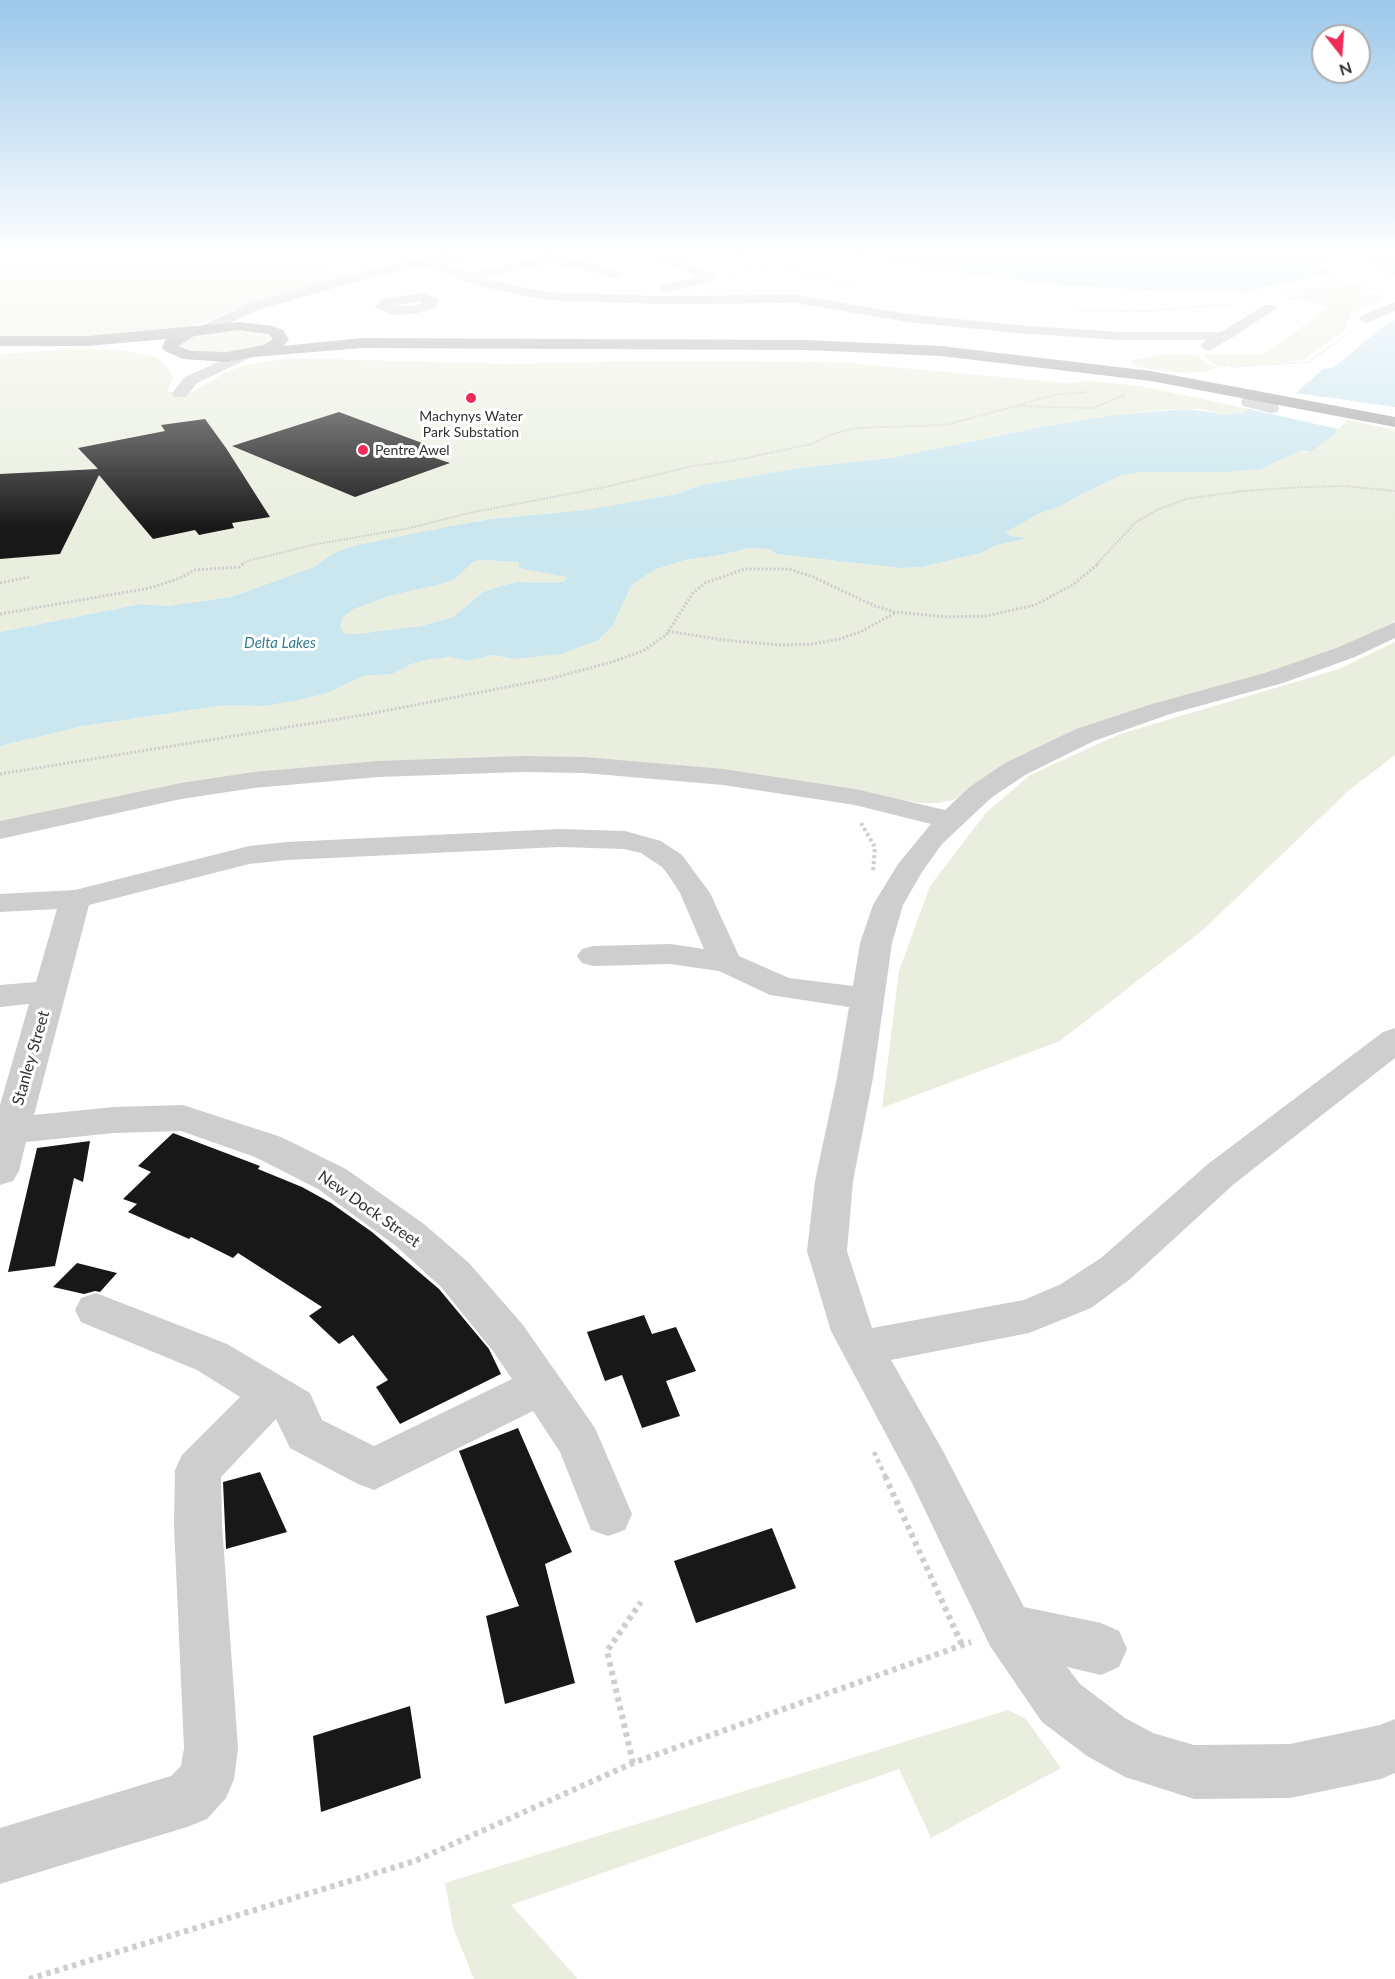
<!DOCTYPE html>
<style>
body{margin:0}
#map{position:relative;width:1395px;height:1979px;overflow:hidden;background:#fff;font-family:Lato,sans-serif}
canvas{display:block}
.north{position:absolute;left:1311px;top:24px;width:60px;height:60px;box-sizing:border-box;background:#fff;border:2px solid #adadad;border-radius:50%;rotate:163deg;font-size:16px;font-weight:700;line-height:24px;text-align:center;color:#313131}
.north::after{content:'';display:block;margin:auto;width:21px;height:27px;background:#ef2b58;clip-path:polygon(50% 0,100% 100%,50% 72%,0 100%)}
</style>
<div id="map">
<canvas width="1395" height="1979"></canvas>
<div class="north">N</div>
</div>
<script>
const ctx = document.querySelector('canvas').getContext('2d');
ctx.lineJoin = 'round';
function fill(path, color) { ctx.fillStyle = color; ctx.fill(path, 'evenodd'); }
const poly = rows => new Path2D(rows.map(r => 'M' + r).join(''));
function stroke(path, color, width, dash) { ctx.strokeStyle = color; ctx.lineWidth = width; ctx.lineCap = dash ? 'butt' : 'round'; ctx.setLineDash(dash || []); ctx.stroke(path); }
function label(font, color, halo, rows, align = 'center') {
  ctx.font = font + ' Lato,sans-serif'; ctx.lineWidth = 6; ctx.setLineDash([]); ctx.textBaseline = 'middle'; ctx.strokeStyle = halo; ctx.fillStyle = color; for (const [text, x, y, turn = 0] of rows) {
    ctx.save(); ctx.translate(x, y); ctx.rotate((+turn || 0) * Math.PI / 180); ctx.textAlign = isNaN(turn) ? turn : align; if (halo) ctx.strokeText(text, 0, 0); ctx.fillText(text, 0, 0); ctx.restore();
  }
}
fill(poly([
 [0,251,469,251,369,269,354,262,322,268,333,272,351,268,353,269,342,272,360,272,261,300,188,328,136,336,0,338],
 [1354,287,1367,289,1362,292,1375,295,1388,295,1352,313,1344,331,1305,359,1288,362,1222,367,1213,364,1203,355,1262,355,1330,307,1305,300,1283,300,1321,288],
 [232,328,272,334,274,340,266,346,206,355,180,349,178,346,186,337],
 [79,349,121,350,157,357,171,371,173,379,167,392,192,392,228,371,247,365,288,358,509,364,639,361,838,362,1066,383,1090,381,1141,386,1249,409,1241,414,1231,415,1198,409,1175,409,1114,415,1042,427,890,458,798,468,701,485,676,494,619,504,585,510,490,519,352,546,334,553,314,567,231,597,167,606,140,604,0,632,0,354],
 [1159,355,1197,355,1205,363,1217,368,1203,372,1180,373,1137,367,1130,361],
 [1347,420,1395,430,1395,621,1343,648,1250,681,1107,720,956,799,938,803,919,803,795,781,382,763,0,824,0,746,83,726,226,705,263,706,295,701,328,693,363,676,391,674,409,665,426,660,450,657,468,661,493,655,513,659,613,625,631,586,654,570,685,560,721,555,749,548,769,549,776,554,900,568,922,567,981,553,996,545,1023,537,1010,536,1006,532,1011,527,1038,514,1063,505,1080,495,1120,476,1142,472,1261,469,1300,451,1306,452,1336,432],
 [480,560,521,562,519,568,567,576,565,581,555,583,518,582,498,586,483,592,453,617,421,626,356,634,344,633,339,627,343,617,354,609,389,596,442,584,456,578,473,562],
 [1395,642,1395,755,1347,792,1204,929,1060,1041,882,1108,899,971,930,886,986,813,1030,775,1120,734,1339,669],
 [1008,1710,1026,1719,1061,1768,931,1838,899,1769,511,1905,578,1979,474,1979,453,1927,445,1883]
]), '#e9eede');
fill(poly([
 [834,251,1323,251,1329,255,1327,261,1319,266,1335,273,1264,287,1251,292,1149,290,1057,285,966,274],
 [1358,251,1395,251,1395,278,1375,265],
 [1395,320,1395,407,1296,393,1323,369,1333,368,1380,329],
 [1186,409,1231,415,1234,413,1241,414,1249,409,1338,429,1333,436,1312,451,1300,451,1261,469,1224,472,1142,472,1120,476,1080,495,1063,505,1038,514,1006,532,1010,536,1023,537,1022,539,996,545,981,553,922,567,900,568,776,554,769,549,749,548,721,555,685,560,654,570,631,586,613,625,598,640,561,654,513,659,493,655,468,661,450,657,426,660,409,665,392,674,363,676,328,693,295,701,263,706,226,705,83,726,0,746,0,632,140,604,167,606,231,597,314,567,334,553,352,546,452,526,491,519,585,510,676,494,701,485,798,468,890,458,1042,427,1114,415],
 [480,560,519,562,519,568,567,577,565,581,555,583,518,582,499,586,483,592,453,617,421,626,356,634,344,633,340,627,343,617,354,609,389,596,442,584,456,578,473,562]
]), '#cae6ee');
fill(poly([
 [339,412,449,453,435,458,450,463,355,497,232,446],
 [205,419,226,448,270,517,232,523,234,528,199,535,195,530,153,539,99,475,60,554,0,559,0,474,98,469,78,448,165,431,161,425],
 [173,1133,260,1166,258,1169,302,1187,331,1203,372,1232,439,1289,489,1349,501,1374,400,1424,376,1387,388,1380,353,1335,339,1344,309,1316,322,1307,238,1253,233,1258,191,1237,189,1239,128,1212,137,1204,123,1199,151,1172,138,1166],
 [90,1141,83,1182,74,1178,55,1266,8,1272,37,1148],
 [77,1263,117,1273,100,1292,95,1291,84,1294,53,1287],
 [644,1315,652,1334,676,1327,696,1371,666,1381,680,1416,642,1428,622,1375,605,1381,587,1332],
 [518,1428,572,1552,545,1564,575,1683,505,1704,486,1616,519,1606,459,1451],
 [260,1472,287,1532,226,1549,223,1482],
 [772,1528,796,1588,696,1623,674,1561],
 [410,1706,421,1778,321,1812,313,1736]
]), '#181818');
stroke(poly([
 [729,251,758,262,856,286],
 [729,274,772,266],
 [1286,294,1336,284,1379,289],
 [1075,310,1145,311,1232,304],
 [1231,367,1309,362,1351,331]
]), '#cecece', 1.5, [1.5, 1.5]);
stroke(poly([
 [1019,405,1054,395,1085,392],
 [242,564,247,561,317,544,410,528,469,513,605,487,693,466,732,461,811,444,833,434,855,428,945,425,1016,406,1093,408,1125,395],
 [1097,564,1136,522,1157,510,1186,499,1242,491,1304,487,1344,486,1395,491]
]), '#cecece', 2, [1.5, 1.5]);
stroke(poly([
 [0,583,29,577],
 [0,614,150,588,180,578,195,570,239,567,244,563],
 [668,631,723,640,781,645,812,644,840,639,860,632,895,613],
 [0,774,369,714,553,678,612,662,643,651,666,635,693,593,705,583,745,569,789,569,813,577,875,606,895,612,947,617,986,616,1035,605,1074,584,1099,563]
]), '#cecece', 3, [2, 2]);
stroke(poly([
 [861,823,875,847,873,872]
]), '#cecece', 4, [3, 3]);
stroke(poly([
 [874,1452,886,1478]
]), '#cecece', 4.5, [4, 4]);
stroke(poly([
 [885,1476,962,1645],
 [633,1763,607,1651,641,1602],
 [29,1979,415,1861,633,1763,971,1642]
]), '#cecece', 6, [4.5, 4.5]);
fill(poly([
 [462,251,489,251,483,255,441,263,468,273,544,257,555,251,571,251,561,258,589,262,620,272,622,275,615,279,582,269,548,264,482,278,545,292,660,296,795,295,908,314,1016,325,1120,332,1221,332,1265,305,1275,305,1277,308,1230,339,1208,351,1200,346,1206,340,1120,340,1016,333,908,322,795,303,660,304,545,300,479,286,425,266,372,277,258,310,211,332,206,333,199,329,201,326,248,304,317,283,371,269,462,251],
 [642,251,660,251,716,276,712,282,665,292,660,291,658,288,660,285,699,277,642,251],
 [422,293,437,298,439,301,435,308,414,314,392,315,375,307,382,299,422,293],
 [420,301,423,303,413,306,391,306,420,301],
 [1395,302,1395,311,1366,323,1359,319,1361,316,1395,302],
 [243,351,248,353,251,356,248,359,197,383,186,397,174,397,172,393,185,377,243,351],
 [1255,390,1263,395,1260,400,1277,404,1279,408,1277,412,1271,413,1243,406,1241,402,1243,398,1249,391,1255,390],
 [1395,622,1395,638,1355,657,1283,683,1170,714,1094,741,1025,775,991,798,942,844,922,872,903,905,892,943,873,1078,853,1181,847,1251,872,1328,1024,1300,1061,1284,1101,1258,1208,1164,1383,1032,1395,1028,1395,1058,1234,1184,1129,1280,1091,1308,1029,1333,891,1360,943,1451,1024,1607,1101,1623,1119,1631,1127,1649,1119,1667,1101,1675,1067,1667,1080,1684,1125,1718,1153,1733,1194,1745,1290,1744,1380,1725,1395,1719,1395,1773,1381,1779,1290,1798,1194,1799,1125,1777,1087,1756,1042,1722,990,1646,911,1481,831,1331,807,1251,815,1181,837,1078,849,1007,770,995,719,971,670,964,593,966,582,963,577,956,582,949,593,946,670,944,704,949,680,893,669,876,662,867,641,853,624,849,559,847,287,860,249,864,89,905,34,1115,114,1107,183,1105,281,1137,346,1169,424,1224,469,1263,523,1325,595,1428,632,1514,625,1530,608,1536,591,1530,560,1452,533,1411,374,1490,358,1484,290,1448,276,1419,221,1477,222,1525,238,1748,234,1779,226,1798,207,1819,187,1827,0,1884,0,1828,171,1776,181,1766,184,1748,174,1525,175,1470,182,1455,240,1397,197,1370,81,1322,75,1310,81,1298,96,1293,227,1344,310,1393,322,1420,374,1446,512,1379,493,1351,441,1287,396,1246,318,1189,255,1157,181,1131,114,1133,26,1142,19,1171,13,1181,0,1185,0,1105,29,1004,0,1007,0,985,36,982,57,909,0,912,0,894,75,890,249,846,287,842,559,829,625,831,661,841,682,855,710,893,739,956,789,978,853,986,860,943,873,905,898,864,931,824,855,805,723,785,584,773,522,772,378,777,254,788,181,799,0,839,0,821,181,783,254,772,378,761,522,756,584,757,723,769,855,789,945,810,971,786,1005,763,1076,729,1152,704,1265,673,1339,647,1395,622]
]), '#cecece');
fill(poly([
 [239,322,272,326,283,330,289,340,283,346,362,338,806,340,941,346,1151,371,1395,417,1395,427,1151,381,941,356,806,350,362,348,253,357,227,362,183,359,165,351,162,348,166,339,88,346,0,346,0,336,88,336,239,322],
 [239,330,269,334,273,339,264,345,227,352,191,351,178,346,194,336,239,330]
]), '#a9a9a9');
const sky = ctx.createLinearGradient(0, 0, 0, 528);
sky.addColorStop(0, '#9cc8ea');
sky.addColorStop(0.48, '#fff');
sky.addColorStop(1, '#ffffff00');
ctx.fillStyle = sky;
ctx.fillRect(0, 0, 1395, 528);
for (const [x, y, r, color] of [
 [471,398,6,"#ef2b58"],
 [363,450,6,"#ef2b58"]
]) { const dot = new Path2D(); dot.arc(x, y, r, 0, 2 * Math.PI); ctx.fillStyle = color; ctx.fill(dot); stroke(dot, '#fff', 2); }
label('14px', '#313131', '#fff', [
 ["Machynys Water",471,416],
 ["Park Substation",471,432],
 ["Pentre Awel",375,450,"left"]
]);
label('italic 15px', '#377c91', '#fff', [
 ["Delta Lakes",280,643]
]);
label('16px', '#313131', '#fff', [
 ["Stanley Street",31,1058,-74],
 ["New Dock Street",369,1209,35]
]);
</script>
